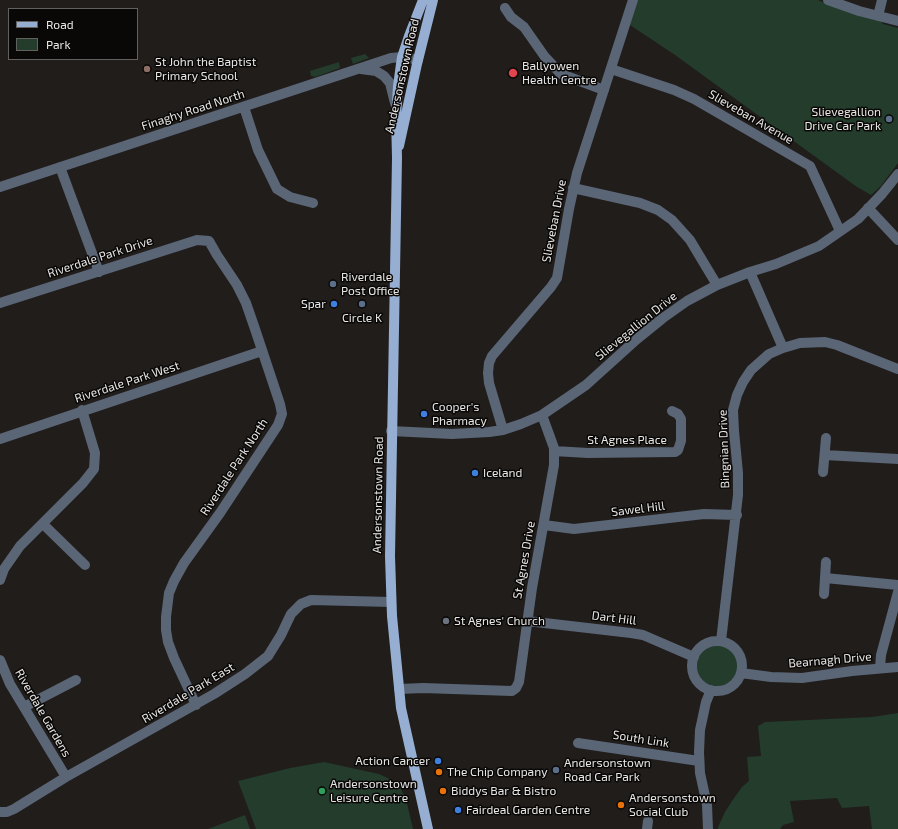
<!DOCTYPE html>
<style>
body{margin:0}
#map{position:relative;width:898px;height:829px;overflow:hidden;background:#211d1b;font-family:"Exo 2",sans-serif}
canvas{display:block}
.legend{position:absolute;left:8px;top:8px;width:130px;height:52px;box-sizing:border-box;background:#090807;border:1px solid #636160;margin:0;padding:5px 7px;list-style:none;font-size:12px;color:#e9e7e5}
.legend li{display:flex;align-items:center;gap:8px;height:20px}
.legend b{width:20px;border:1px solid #636160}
</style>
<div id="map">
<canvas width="898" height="829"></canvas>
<ul class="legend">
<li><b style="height:5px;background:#96aed1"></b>Road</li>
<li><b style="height:11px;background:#233c2b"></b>Park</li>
</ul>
</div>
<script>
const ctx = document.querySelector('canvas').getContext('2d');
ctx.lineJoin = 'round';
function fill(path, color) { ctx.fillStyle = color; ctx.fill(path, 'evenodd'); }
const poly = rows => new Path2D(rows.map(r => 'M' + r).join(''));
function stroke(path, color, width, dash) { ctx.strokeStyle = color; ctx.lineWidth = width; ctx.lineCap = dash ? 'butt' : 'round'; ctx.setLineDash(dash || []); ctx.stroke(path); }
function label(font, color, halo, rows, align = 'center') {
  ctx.font = font + ' "Exo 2",sans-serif'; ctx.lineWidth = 3; ctx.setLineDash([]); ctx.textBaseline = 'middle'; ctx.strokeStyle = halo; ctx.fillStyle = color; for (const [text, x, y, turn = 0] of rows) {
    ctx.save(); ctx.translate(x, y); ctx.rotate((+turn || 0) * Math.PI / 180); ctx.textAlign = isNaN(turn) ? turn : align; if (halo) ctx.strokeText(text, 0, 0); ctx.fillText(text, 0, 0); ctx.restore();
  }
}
fill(poly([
 [638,0,818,0,845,11,881,21,883,24,898,28,898,163,881,186,871,195,857,187,675,55,630,25],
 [365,54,369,58,353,64,351,58],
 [339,62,340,68,315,77,311,76,310,71],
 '697 666a21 21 0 1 1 42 0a21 21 0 1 1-42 0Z',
 [898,713,898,829,872,829,869,806,842,808,837,798,790,801,794,822,783,825,780,829,718,829,718,827,725,812,732,801,742,787,749,781,747,757,761,756,758,726,765,722,872,717],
 [324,762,379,774,398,783,406,799,413,829,256,829,238,781,290,768],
 [245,815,250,829,208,829]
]), '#233c2b');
stroke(poly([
 [828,0,859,11,898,21],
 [505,8,511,17,524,27,545,57,561,74,604,90],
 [878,16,882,0],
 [361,69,376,71,384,76,390,83,395,103],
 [611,69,674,90,694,99,810,166,840,231],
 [244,107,258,150,277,189,290,197,313,203],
 [60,167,99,272],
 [0,187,391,58,402,57,418,60],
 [573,188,640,203,658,210,672,220,690,240,717,285],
 [868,208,898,240],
 [750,272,783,348],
 [0,303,197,240,209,241,217,255,237,285,246,303,255,329,280,404,282,414,278,425,220,513,184,563,174,581,169,593,166,617,166,630,168,642,174,658,196,705],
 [503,430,489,383,488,373,489,363,492,356,551,287,557,278,569,209,577,173,633,0],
 [391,431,452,434,489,432,503,430,521,424,542,415,586,385,637,339,663,318,687,301,717,285,750,272,776,264,819,246,858,219,882,194,898,174],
 [0,439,262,351],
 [554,451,588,453,675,452,678,450,681,441,681,419,678,414,672,411],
 [825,455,898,459],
 [823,472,826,438],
 [43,524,85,565],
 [544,525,574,529,704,514,737,515],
 [825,578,898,585],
 [0,580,4,569,20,546,83,483,94,469,95,453,82,410],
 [824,594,826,562],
 [527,621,631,633,643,635,694,657],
 [721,641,738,495,738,473,734,431,733,410,737,395,743,382,751,370,769,354,783,348,800,343,825,342,837,345,898,369],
 '692 666a25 25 0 1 1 50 0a25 25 0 1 1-50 0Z',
 [0,660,10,684,66,777],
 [880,668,881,655,898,592],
 [741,673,771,677,802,678,852,671,898,667],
 [399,689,423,688,512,691,516,688,519,682,532,588,554,465,554,448,542,415],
 [24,707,76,680],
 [578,743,699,761],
 [0,812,7,812,14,809,66,777,214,694,245,674,268,656,281,635,291,614,301,604,311,600,391,602],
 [647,829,648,821],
 [708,829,707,805,700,773,699,752,700,730,706,702,711,690]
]), '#5a6576', 10);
stroke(poly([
 [423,0,409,36,402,57,398,86,396,117,397,158,390,556,392,616,401,708,428,829],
 [399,146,417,64,433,0]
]), '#96aed1', 10);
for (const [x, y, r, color] of [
 [147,69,4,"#8d6e63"],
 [513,73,5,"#e0444e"],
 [889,119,4,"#5c6f8a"],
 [333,284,4,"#5c6f8a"],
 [334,304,4,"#3f7fe0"],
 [362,304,4,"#5c6f8a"],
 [424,414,4,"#3f7fe0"],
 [475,473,4,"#3f7fe0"],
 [446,621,4,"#6b7280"],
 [438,761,4,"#3f7fe0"],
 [556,770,4,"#5c6f8a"],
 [439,772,4,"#e8710a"],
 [322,791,4,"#2e9e5b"],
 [443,791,4,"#e8710a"],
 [621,805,4,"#e8710a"],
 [458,810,4,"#3f7fe0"]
]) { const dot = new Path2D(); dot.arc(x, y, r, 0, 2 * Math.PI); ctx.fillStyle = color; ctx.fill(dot); stroke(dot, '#090807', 1.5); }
label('12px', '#e9e7e5', '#090807', [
 ["St John the Baptist",155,62],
 ["Primary School",155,76],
 ["Ballyowen",522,66],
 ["Health Centre",522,80],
 ["Slievegallion",881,112,"right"],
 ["Drive Car Park",881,126,"right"],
 ["Riverdale",341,277],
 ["Post Office",341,291],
 ["Spar",326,304,"right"],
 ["Circle K",362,318,"center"],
 ["Cooper's",432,407],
 ["Pharmacy",432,421],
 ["Iceland",483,473],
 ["St Agnes' Church",454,621],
 ["Action Cancer",430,761,"right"],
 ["Andersonstown",564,763],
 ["Road Car Park",564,777],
 ["The Chip Company",447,772],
 ["Andersonstown",330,784],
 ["Leisure Centre",330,798],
 ["Biddys Bar & Bistro",451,791],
 ["Andersonstown",629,798],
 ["Social Club",629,812],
 ["Fairdeal Garden Centre",466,810]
], 'left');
label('12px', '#e9e7e5', '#090807', [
 ["Andersonstown Road",402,76,-77],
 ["Finaghy Road North",193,110,-18],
 ["Slieveban Avenue",751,117,30],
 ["Slieveban Drive",554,221,-79],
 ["Riverdale Park Drive",100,257,-18],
 ["Slievegallion Drive",636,326,-39],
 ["Riverdale Park West",127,382,-18],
 ["St Agnes Place",627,440],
 ["Bingnian Drive",724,449,-92],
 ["Riverdale Park North",234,467,-57],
 ["Andersonstown Road",378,495,-89],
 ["Sawel Hill",638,509,-7],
 ["St Agnes Drive",524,560,-80],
 ["Dart Hill",614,618,7],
 ["Bearnagh Drive",830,660,-5],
 ["Riverdale Park East",188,693,-31],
 ["Riverdale Gardens",43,713,60],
 ["South Link",641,739,9]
]);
</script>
